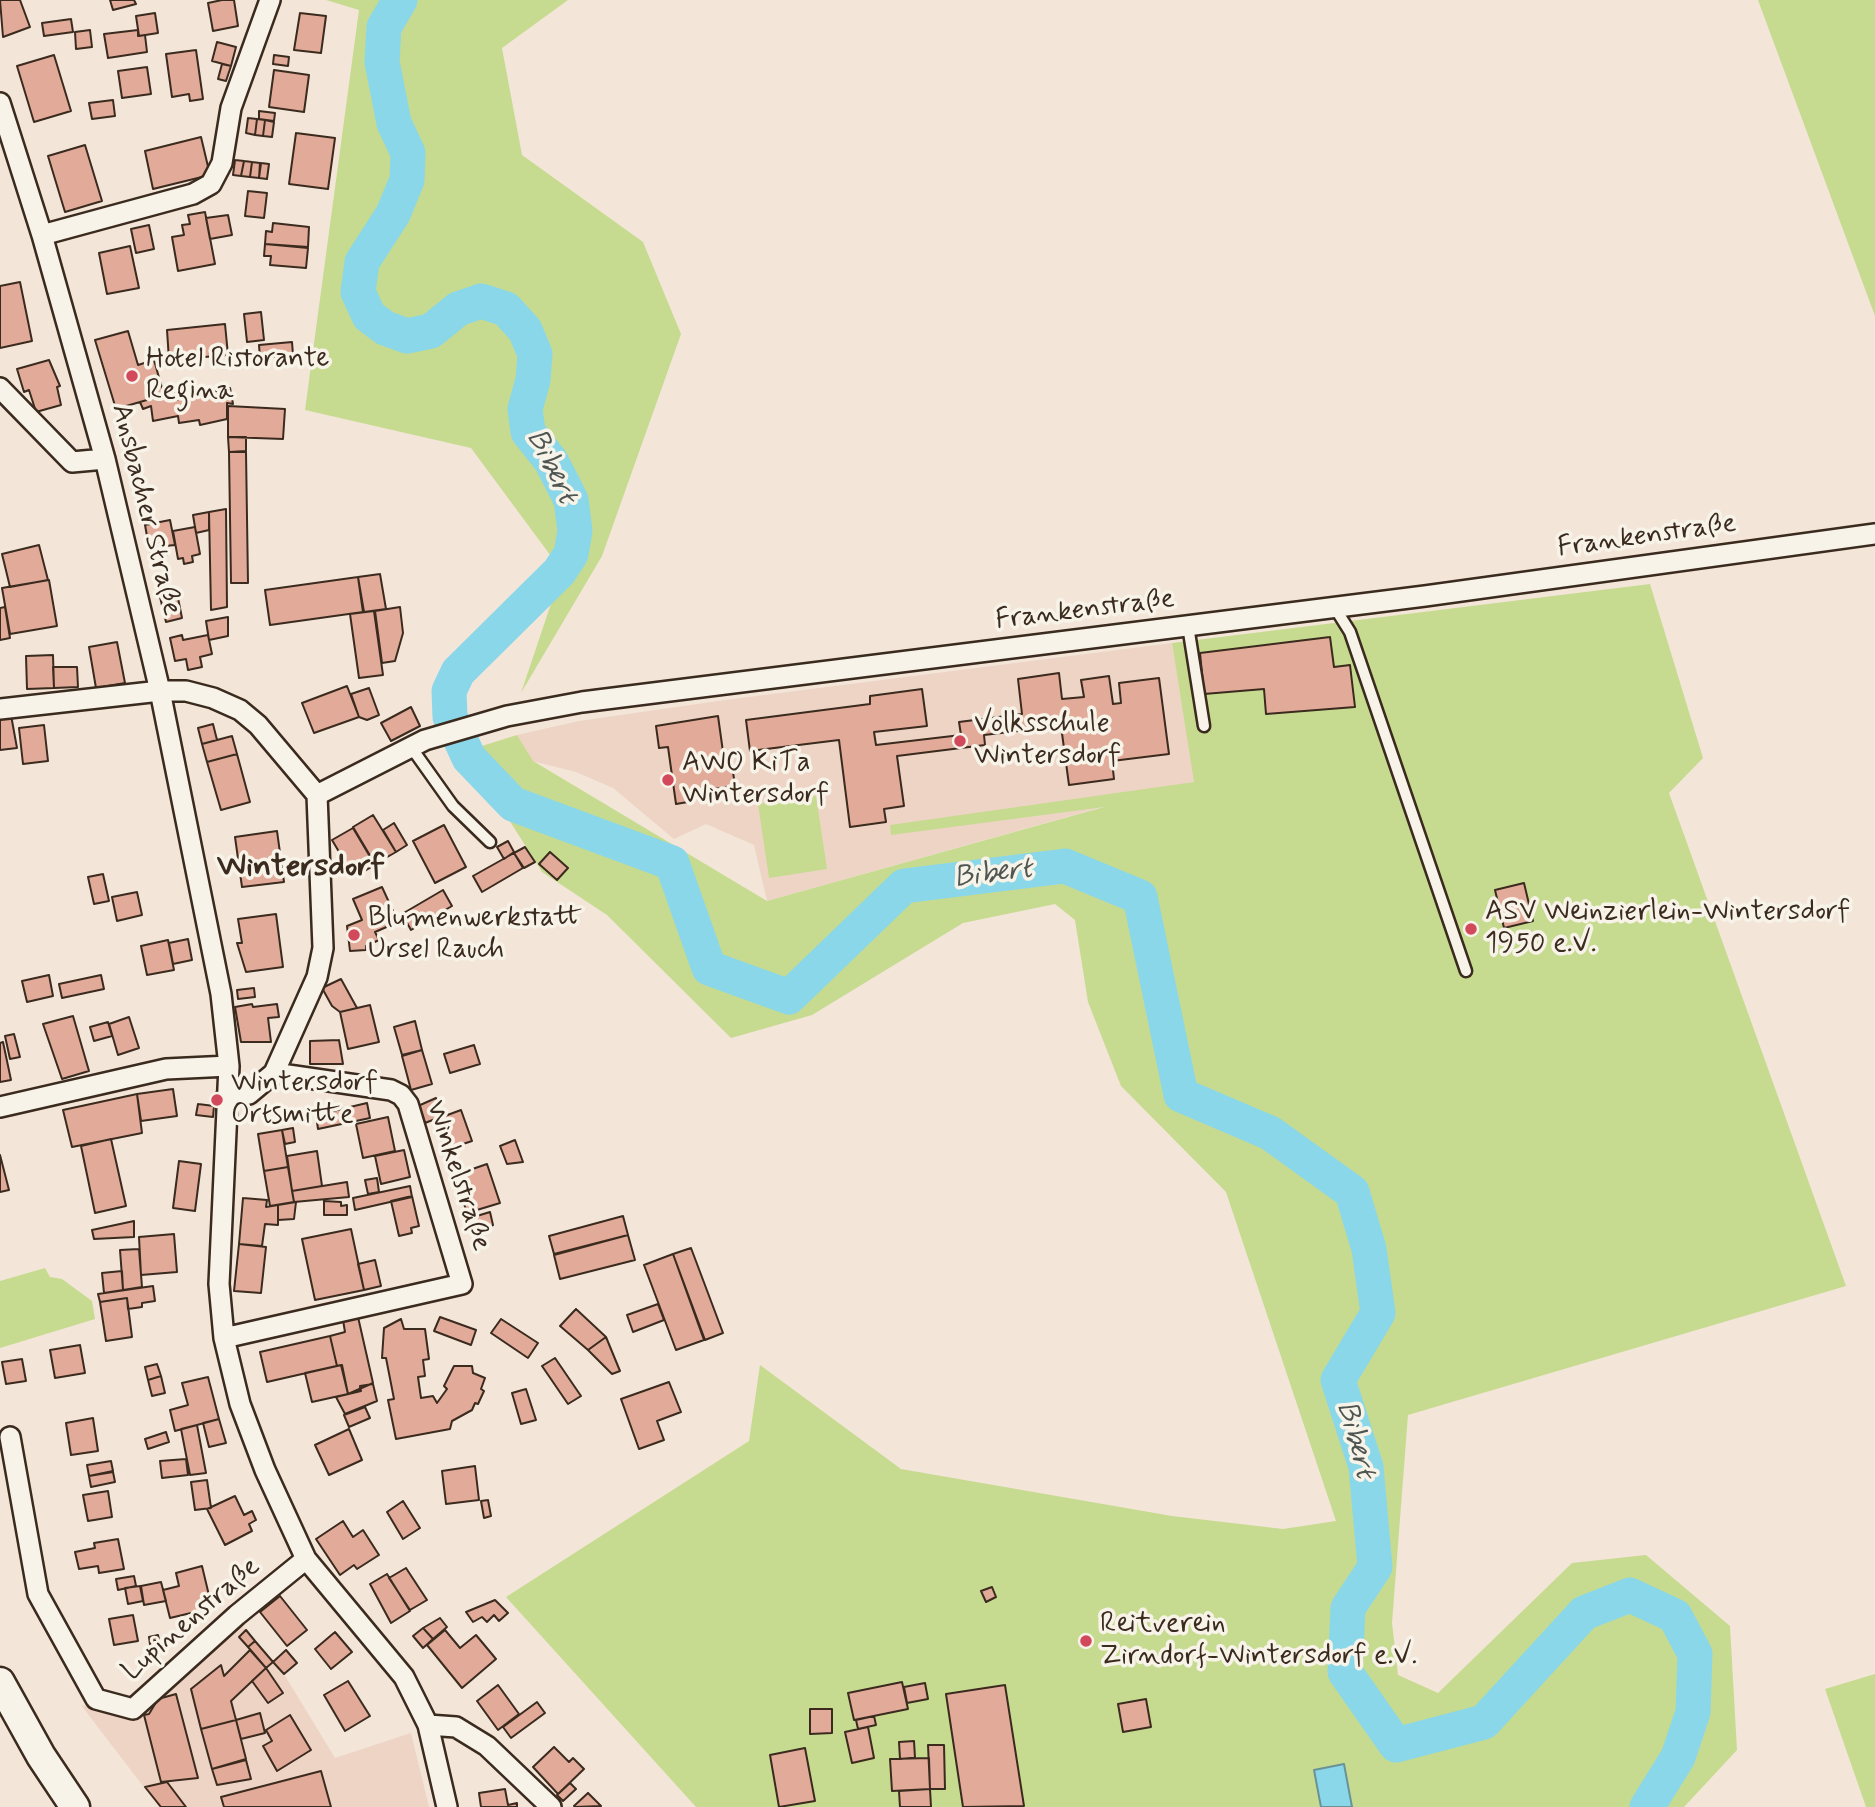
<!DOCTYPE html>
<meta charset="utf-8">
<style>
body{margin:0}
canvas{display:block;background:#f3e5d8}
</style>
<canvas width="1875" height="1807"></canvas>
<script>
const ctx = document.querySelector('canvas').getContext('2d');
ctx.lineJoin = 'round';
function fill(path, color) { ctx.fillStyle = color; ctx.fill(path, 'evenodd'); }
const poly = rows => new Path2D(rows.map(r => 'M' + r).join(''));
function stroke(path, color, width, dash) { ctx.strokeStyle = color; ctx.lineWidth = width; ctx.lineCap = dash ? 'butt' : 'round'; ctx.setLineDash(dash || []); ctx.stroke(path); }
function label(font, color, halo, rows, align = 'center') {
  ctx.font = font + ' Mynerve,sans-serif'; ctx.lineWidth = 7; ctx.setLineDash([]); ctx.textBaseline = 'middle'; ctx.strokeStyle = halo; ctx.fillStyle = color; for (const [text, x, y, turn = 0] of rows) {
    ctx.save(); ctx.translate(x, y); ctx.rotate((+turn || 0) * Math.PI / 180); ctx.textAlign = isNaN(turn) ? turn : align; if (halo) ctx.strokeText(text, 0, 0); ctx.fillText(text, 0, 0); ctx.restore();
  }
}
fill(poly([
 [1172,643,1195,781,767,901,754,845,706,824,674,839,613,788,576,772,532,761,517,735,579,721,725,700],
 [239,1622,284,1674,335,1758,411,1733,429,1807,159,1807,81,1705,135,1720]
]), '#eed4c5');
fill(poly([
 [326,0,568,0,502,48,522,155,643,242,681,334,602,556,521,693,562,571,471,448,305,410,359,10],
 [1758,0,1875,0,1875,316],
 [1650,584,1703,758,1669,793,1846,1286,1408,1415,1392,1623,1398,1675,1438,1693,1572,1563,1646,1555,1730,1626,1737,1750,1684,1807,696,1807,506,1597,749,1441,760,1365,901,1469,1172,1516,1283,1529,1336,1521,1226,1192,1121,1086,1088,1002,1075,920,1055,904,963,923,812,1015,731,1038,607,915,542,872,504,812,453,755,517,735,533,761,767,901,1104,807,891,835,890,825,1194,782,1172,643],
 [816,796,827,869,769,878,758,804],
 [45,1268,50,1277,62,1279,92,1301,95,1319,0,1348,0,1281],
 [1875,1674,1875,1807,1866,1807,1825,1689]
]), '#c6db90');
const water = poly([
 [1344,1764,1352,1807,1321,1807,1314,1770,1344,1764]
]);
fill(water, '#8ad7e9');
stroke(water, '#6a9298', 2);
stroke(poly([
 [400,0,384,27,382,62,394,123,408,153,407,180,393,214,362,262,358,292,369,316,385,328,407,336,431,331,458,309,481,301,506,309,525,330,535,354,533,380,525,409,528,432,551,461,571,500,575,531,571,554,559,572,458,672,449,691,450,717,469,758,513,804,672,863,709,968,789,997,904,886,1065,866,1140,897,1181,1095,1270,1133,1352,1192,1369,1249,1378,1313,1338,1380,1366,1467,1375,1567,1348,1608,1345,1672,1396,1745,1484,1722,1584,1613,1630,1595,1675,1616,1695,1654,1693,1712,1678,1757,1647,1807]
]), '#8ad7e9', 35);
const building = poly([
 [0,0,20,0,30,27,3,37,0,0],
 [110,0,134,0,136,4,113,10,110,0],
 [222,0,234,0,238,26,213,31,208,3,222,0],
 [155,13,158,33,139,36,136,16,155,13],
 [300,13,326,16,321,53,294,50,300,13],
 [71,19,73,32,44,36,42,23,71,19],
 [90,30,92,47,76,49,75,32,90,30],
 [138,30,138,36,145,35,147,52,108,58,104,34,138,30],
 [217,42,236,47,231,66,212,61,217,42],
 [196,50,203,99,190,101,189,94,172,97,166,54,196,50],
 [54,55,71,111,34,122,17,66,54,55],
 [274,55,289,57,288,66,273,64,274,55],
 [222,64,231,66,226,81,218,79,222,64],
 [147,67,151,94,122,98,118,71,147,67],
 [274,70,309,75,304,112,269,107,274,70],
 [113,100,115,116,92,119,89,103,113,100],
 [259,111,275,113,274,121,259,119,259,111],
 [248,118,257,119,255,135,246,133,248,118],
 [257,119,265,120,263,136,255,135,257,119],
 [265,120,274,122,272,137,263,136,265,120],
 [296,133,335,138,328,189,289,184,296,133],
 [201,137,210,175,153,189,145,151,201,137],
 [85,145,102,201,65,212,48,156,85,145],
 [235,160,244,161,241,176,233,175,235,160],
 [244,161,252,162,250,177,241,176,244,161],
 [252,162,260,163,259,178,250,177,252,162],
 [261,163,269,164,267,179,259,178,261,163],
 [248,191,267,193,264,218,245,216,248,191],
 [205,212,215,264,178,271,172,237,184,235,182,225,190,224,188,215,205,212],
 [228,215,232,235,210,239,206,218,228,215],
 [273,223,309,227,308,247,265,244,266,231,272,232,273,223],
 [149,225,154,249,136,253,131,229,149,225],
 [265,244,308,248,306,268,270,265,271,256,264,256,265,244],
 [130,246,139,288,107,294,99,253,130,246],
 [20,282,32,341,0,348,0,286,20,282],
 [261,312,264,340,247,342,244,314,261,312],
 [225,324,228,355,169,360,167,330,225,324],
 [128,331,138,365,154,360,164,395,116,409,95,340,128,331],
 [292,342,293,355,260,358,259,345,292,342],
 [49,360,60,386,57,387,61,405,36,412,29,390,24,392,17,369,49,360],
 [230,388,233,404,227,403,227,419,200,425,199,420,179,423,178,416,153,421,151,406,143,409,140,402,174,392,175,400,230,388],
 [228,406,285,409,283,439,228,437,228,406],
 [228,437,246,437,246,451,229,452,228,437],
 [229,452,246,452,248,583,231,583,229,452],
 [226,509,227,607,211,610,209,512,226,509],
 [209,512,209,530,196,533,193,515,209,512],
 [170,520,175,545,165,546,167,555,151,558,145,525,170,520],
 [195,527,200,554,192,556,193,562,184,564,183,558,178,559,173,531,195,527],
 [39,545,48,580,10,587,2,554,39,545],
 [380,574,386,609,364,612,358,577,380,574],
 [358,577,363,612,270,625,265,590,358,577],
 [49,580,57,626,10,634,2,588,49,580],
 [177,593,182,618,166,622,160,597,177,593],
 [5,607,10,638,0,640,0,608,5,607],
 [400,607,403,633,395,661,382,663,375,611,400,607],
 [374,611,383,675,359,678,350,614,374,611],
 [228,617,228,636,209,640,206,621,228,617],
 [182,635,183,640,208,635,212,654,200,657,202,667,188,670,186,659,175,661,170,638,182,635],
 [1330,637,1334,667,1350,665,1355,707,1266,714,1264,689,1204,694,1200,653,1330,637],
 [117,642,125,683,96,688,89,647,117,642],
 [53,655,54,688,27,689,26,656,53,655],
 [53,667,77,667,78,687,54,688,53,667],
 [1059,673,1062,699,1084,697,1081,680,1109,676,1113,704,1121,703,1119,683,1159,678,1169,754,1112,761,1114,779,1069,785,1061,726,984,735,985,745,897,756,904,806,884,809,886,822,850,827,839,740,750,751,746,720,870,704,870,696,922,689,927,726,874,732,876,745,961,735,959,722,1022,714,1018,679,1059,673],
 [347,686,359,717,314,733,302,703,347,686],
 [369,688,379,715,367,720,359,717,351,694,369,688],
 [411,707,420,726,391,741,381,723,411,707],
 [11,715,17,748,0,750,0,717,11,715],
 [718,716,724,759,731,758,735,786,693,792,694,801,676,804,668,747,659,748,656,726,718,716],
 [213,724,217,740,202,744,198,728,213,724],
 [44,725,48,761,23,764,19,728,44,725],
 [232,736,237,754,207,762,202,744,232,736],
 [237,754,250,802,221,810,207,762,237,754],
 [373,815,396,852,375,864,353,827,373,815],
 [394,823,407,845,396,852,383,830,394,823],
 [444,825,466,867,435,883,413,841,444,825],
 [353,828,375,865,354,877,332,840,353,828],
 [277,831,284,882,242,887,235,837,277,831],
 [508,841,514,852,504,859,497,847,508,841],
 [525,847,535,862,524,868,514,853,525,847],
 [550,852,568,868,557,880,539,864,550,852],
 [514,853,523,868,482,892,473,876,514,853],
 [103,874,109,901,94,904,88,877,103,874],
 [1524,883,1533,921,1504,928,1495,890,1524,883],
 [382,887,398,922,375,932,379,940,366,946,366,950,350,951,347,926,362,920,353,899,382,887],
 [443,890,452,906,411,930,402,914,443,890],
 [137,892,142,915,117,921,112,897,137,892],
 [276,914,283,967,246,972,237,943,242,943,238,919,276,914],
 [188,939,192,960,173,964,169,943,188,939],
 [168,940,174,970,147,975,141,946,168,940],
 [49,975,53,996,27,1002,22,981,49,975],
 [101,975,104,989,62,998,59,984,101,975],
 [341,979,357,1008,340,1012,332,1006,322,988,341,979],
 [254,988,255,997,238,999,237,990,254,988],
 [252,1004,253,1007,277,1004,279,1017,268,1018,271,1042,241,1042,235,1007,252,1004],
 [370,1005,379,1042,348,1049,340,1012,370,1005],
 [73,1016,89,1071,62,1079,43,1024,73,1016],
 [129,1017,139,1048,118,1055,109,1024,129,1017],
 [415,1021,422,1050,402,1055,394,1027,415,1021],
 [108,1022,112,1036,94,1041,90,1027,108,1022],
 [14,1034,20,1057,10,1059,5,1036,14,1034],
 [339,1040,343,1064,310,1064,310,1041,339,1040],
 [3,1042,11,1080,0,1082,0,1043,3,1042],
 [474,1045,480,1064,450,1073,444,1054,474,1045],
 [422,1050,432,1084,411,1090,402,1056,422,1050],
 [173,1089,177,1116,141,1121,137,1094,173,1089],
 [137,1094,142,1133,72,1147,63,1110,137,1094],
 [436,1098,443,1116,425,1123,418,1106,436,1098],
 [367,1103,370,1118,318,1129,316,1115,367,1103],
 [198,1104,214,1106,213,1117,196,1115,198,1104],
 [461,1110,472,1141,445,1150,434,1120,461,1110],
 [388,1117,395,1151,363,1158,356,1124,388,1117],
 [293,1128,295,1142,285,1144,282,1130,293,1128],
 [282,1130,288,1167,264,1171,258,1134,282,1130],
 [111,1139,126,1206,95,1213,81,1146,111,1139],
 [515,1140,523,1162,507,1164,500,1146,515,1140],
 [404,1150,410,1177,381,1184,375,1156,404,1150],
 [317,1151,322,1186,292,1191,287,1156,317,1151],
 [0,1155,9,1190,0,1192,0,1155],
 [179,1161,201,1164,195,1211,173,1208,179,1161],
 [487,1164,500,1203,467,1213,455,1175,487,1164],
 [288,1167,294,1202,270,1206,264,1171,288,1167],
 [377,1178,379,1192,368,1194,365,1180,377,1178],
 [347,1182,349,1197,294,1202,292,1191,347,1182],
 [410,1186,412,1197,355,1210,353,1198,410,1186],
 [412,1196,419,1226,411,1228,412,1233,399,1236,391,1201,412,1196],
 [243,1198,267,1200,266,1207,278,1205,278,1225,265,1224,262,1246,239,1244,243,1198],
 [324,1201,341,1202,341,1206,347,1205,347,1215,324,1215,324,1201],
 [296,1202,294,1219,278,1220,278,1205,296,1202],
 [490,1212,493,1225,473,1236,467,1219,490,1212],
 [623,1216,628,1235,554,1254,549,1236,623,1216],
 [134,1221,134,1237,94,1239,92,1230,134,1221],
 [351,1229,364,1290,315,1300,302,1239,351,1229],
 [174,1234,177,1272,141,1275,139,1237,174,1234],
 [628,1235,635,1260,560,1279,554,1255,628,1235],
 [239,1244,266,1247,261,1293,234,1291,239,1244],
 [691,1248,723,1333,705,1340,673,1254,691,1248],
 [139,1249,142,1287,123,1290,120,1250,139,1249],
 [673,1254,704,1340,676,1350,644,1265,673,1254],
 [375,1260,381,1286,364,1290,358,1264,375,1260],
 [122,1271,123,1290,104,1293,102,1273,122,1271],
 [153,1286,155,1301,142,1303,142,1307,128,1309,127,1298,100,1302,98,1294,153,1286],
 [127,1298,132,1337,106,1341,100,1302,127,1298],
 [658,1304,664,1320,633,1332,627,1315,658,1304],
 [576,1309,606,1337,588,1350,560,1326,576,1309],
 [358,1317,373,1383,348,1394,342,1365,337,1366,330,1336,345,1332,343,1320,358,1317],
 [440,1317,476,1330,471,1345,434,1331,440,1317],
 [401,1319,404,1329,425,1329,429,1359,423,1360,425,1376,418,1377,421,1398,433,1396,437,1403,447,1389,444,1386,454,1366,472,1366,473,1373,485,1378,481,1389,484,1391,478,1404,475,1403,472,1410,452,1421,450,1429,396,1439,388,1400,394,1399,386,1358,382,1358,384,1328,401,1319],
 [501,1319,538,1343,528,1358,491,1333,501,1319],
 [330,1336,337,1366,267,1382,260,1352,330,1336],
 [606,1337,620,1371,612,1374,588,1350,606,1337],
 [80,1345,85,1373,55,1378,50,1350,80,1345],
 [555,1358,581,1396,568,1404,542,1366,555,1358],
 [22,1359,26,1381,6,1384,2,1362,22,1359],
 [157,1364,161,1376,148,1380,145,1367,157,1364],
 [341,1365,348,1394,312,1402,305,1373,341,1365],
 [161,1376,165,1393,152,1396,148,1380,161,1376],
 [208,1377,219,1419,175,1431,170,1410,188,1405,182,1383,208,1377],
 [669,1382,681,1412,657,1421,664,1440,639,1449,621,1399,669,1382],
 [373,1384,377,1401,345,1414,336,1397,361,1391,360,1386,373,1384],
 [526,1389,536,1420,521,1424,512,1393,526,1389],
 [365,1407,370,1418,349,1427,344,1415,365,1407],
 [93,1418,98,1451,71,1455,66,1423,93,1418],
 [219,1419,226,1443,209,1447,203,1423,219,1419],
 [197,1425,206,1473,190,1475,181,1429,197,1425],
 [349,1429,362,1460,329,1475,315,1445,349,1429],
 [166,1432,169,1442,148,1449,145,1439,166,1432],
 [186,1459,188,1475,162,1478,160,1461,186,1459],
 [111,1461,113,1471,89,1476,87,1465,111,1461],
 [475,1466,479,1500,446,1504,442,1471,475,1466],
 [113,1472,115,1482,91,1487,89,1476,113,1472],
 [207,1480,211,1508,195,1510,191,1482,207,1480],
 [108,1491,112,1517,88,1521,83,1495,108,1491],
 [235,1496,244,1515,252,1511,256,1520,249,1524,252,1531,225,1545,207,1509,235,1496],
 [488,1500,491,1516,484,1518,481,1501,488,1500],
 [403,1501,420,1528,403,1539,387,1512,403,1501],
 [343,1521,353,1537,363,1530,379,1555,357,1569,354,1565,340,1575,316,1539,343,1521],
 [118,1539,124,1569,99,1573,98,1566,79,1569,75,1552,95,1548,94,1543,118,1539],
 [202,1566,212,1608,170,1618,163,1590,179,1586,176,1573,202,1566],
 [406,1568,427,1600,410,1610,389,1578,406,1568],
 [387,1574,410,1611,391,1623,370,1584,387,1574],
 [134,1576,136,1586,118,1590,116,1579,134,1576],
 [161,1582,166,1601,144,1605,141,1586,161,1582],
 [140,1586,143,1601,128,1604,125,1588,140,1586],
 [992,1587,996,1597,986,1602,981,1591,992,1587],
 [280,1596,307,1630,287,1646,260,1612,280,1596],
 [495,1600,508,1613,499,1621,494,1615,487,1622,482,1617,473,1622,466,1612,495,1600],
 [133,1615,138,1641,114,1645,109,1619,133,1615],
 [440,1618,447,1627,433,1639,423,1628,440,1618],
 [423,1628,433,1639,423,1648,413,1636,423,1628],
 [246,1630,255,1641,248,1647,239,1637,246,1630],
 [445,1630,460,1648,476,1635,496,1659,462,1688,427,1645,445,1630],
 [335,1632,352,1652,331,1669,315,1649,335,1632],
 [158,1635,161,1649,151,1651,149,1637,158,1635],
 [255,1641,273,1662,266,1668,248,1647,255,1641],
 [250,1650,266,1668,231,1701,236,1720,201,1729,191,1689,221,1665,224,1676,250,1650],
 [286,1650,297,1663,284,1674,273,1662,286,1650],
 [266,1668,283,1693,268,1703,252,1681,266,1668],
 [348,1681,370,1716,345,1731,324,1695,348,1681],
 [902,1682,908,1709,854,1720,848,1693,902,1682],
 [925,1683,928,1699,907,1703,904,1687,925,1683],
 [498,1685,519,1714,498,1730,477,1701,498,1685],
 [1005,1685,1024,1806,963,1807,946,1694,1005,1685],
 [176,1694,198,1778,161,1782,144,1715,149,1714,158,1699,176,1694],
 [1146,1699,1151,1727,1123,1732,1118,1704,1146,1699],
 [537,1702,545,1713,511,1738,503,1727,537,1702],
 [810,1709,832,1709,832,1733,810,1734,810,1709],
 [260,1713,265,1733,241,1739,236,1720,260,1713],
 [290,1715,311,1750,277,1771,263,1746,272,1741,266,1730,290,1715],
 [874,1716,876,1725,858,1729,856,1720,874,1716],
 [236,1720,246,1759,212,1769,201,1729,236,1720],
 [868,1727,874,1758,852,1763,845,1732,868,1727],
 [914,1741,915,1758,900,1759,899,1742,914,1741],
 [928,1745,944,1745,945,1789,930,1789,928,1745],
 [554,1747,569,1762,573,1758,584,1769,558,1794,533,1767,554,1747],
 [805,1748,815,1801,779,1807,770,1755,805,1748],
 [929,1758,930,1789,892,1791,890,1759,929,1758],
 [246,1760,251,1779,217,1785,212,1769,246,1760],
 [321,1771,331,1807,224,1807,221,1797,321,1771],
 [167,1782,186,1807,161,1807,145,1787,167,1782],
 [570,1783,576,1789,563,1801,557,1795,570,1783],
 [505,1789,508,1805,517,1803,517,1807,481,1807,479,1793,505,1789],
 [930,1789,931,1807,900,1807,899,1791,930,1789],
 [588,1793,601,1806,575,1807,574,1806,588,1793]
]);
fill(building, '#e2ab99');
stroke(building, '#3b2a1e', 2);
const service = poly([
 [1335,608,1350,632,1466,971],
 [1188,626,1204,726],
 [411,747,453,806,490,842]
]);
const minor = poly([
 [0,103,42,235,105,459,160,691,221,994,229,1066,219,1284,224,1338,240,1404,265,1470,306,1559,404,1677,428,1725,447,1807],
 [42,235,193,194,211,184,222,163,231,108,270,0],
 [0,388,72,462,105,459],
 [0,709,160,691,186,691,213,698,240,710,258,725,317,795,323,948,317,977,274,1073,249,1094,226,1097],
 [317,795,425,740,507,716,582,702,1425,596,1875,534],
 [0,1107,166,1069,229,1066],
 [224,1338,462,1284,408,1104,401,1095,391,1090,274,1073],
 [10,1437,38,1594,96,1699,133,1709,237,1615,306,1559],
 [428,1725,456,1727,487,1746,551,1807]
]);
const secondary = poly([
 [0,1682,41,1756,75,1807]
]);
stroke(service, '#3b2a1e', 15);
stroke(minor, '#3b2a1e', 24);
stroke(secondary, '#3b2a1e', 33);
stroke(service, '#f7f3e8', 10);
stroke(minor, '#f7f3e8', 19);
stroke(secondary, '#f7f3e8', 28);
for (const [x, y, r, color] of [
 [132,376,7,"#d1495b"],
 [960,741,7,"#d1495b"],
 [668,780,7,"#d1495b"],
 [1471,929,7,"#d1495b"],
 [354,935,7,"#d1495b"],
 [217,1100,7,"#d1495b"],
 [1086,1641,7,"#d1495b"]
]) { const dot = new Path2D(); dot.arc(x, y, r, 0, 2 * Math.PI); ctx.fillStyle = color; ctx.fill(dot); stroke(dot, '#f7f3e8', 2.5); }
label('28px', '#3b2a1e', '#f7f3e8', [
 ["Hotel Ristorante",146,360],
 ["Regina",146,392],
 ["Volksschule",974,725],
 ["Wintersdorf",974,757],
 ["AWO KiTa",682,764],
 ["Wintersdorf",682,796],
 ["ASV Weinzierlein-Wintersdorf",1485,913],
 ["1950 e.V.",1485,945],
 ["Blumenwerkstatt",368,919],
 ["Ursel Rauch",368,951],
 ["Wintersdorf",231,1084],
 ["Ortsmitte",231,1116],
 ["Reitverein",1100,1625],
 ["Zirndorf-Wintersdorf e.V.",1100,1657]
], 'left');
label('28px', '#3b2a1e', '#f7f3e8', [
 ["Ansbacher Straße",145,510,76],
 ["Frankenstraße",1647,537,-8],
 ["Frankenstraße",1085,611,-7],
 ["Winkelstraße",457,1176,72],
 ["Lupinenstraße",192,1620,-41]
]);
label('italic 30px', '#4f5551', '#f7f3e8', [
 ["Bibert",550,467,64],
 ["Bibert",993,875,-7],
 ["Bibert",1354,1440,75]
]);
label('bold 32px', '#3b2a1e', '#f7f3e8', [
 ["Wintersdorf",301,868]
]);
</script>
